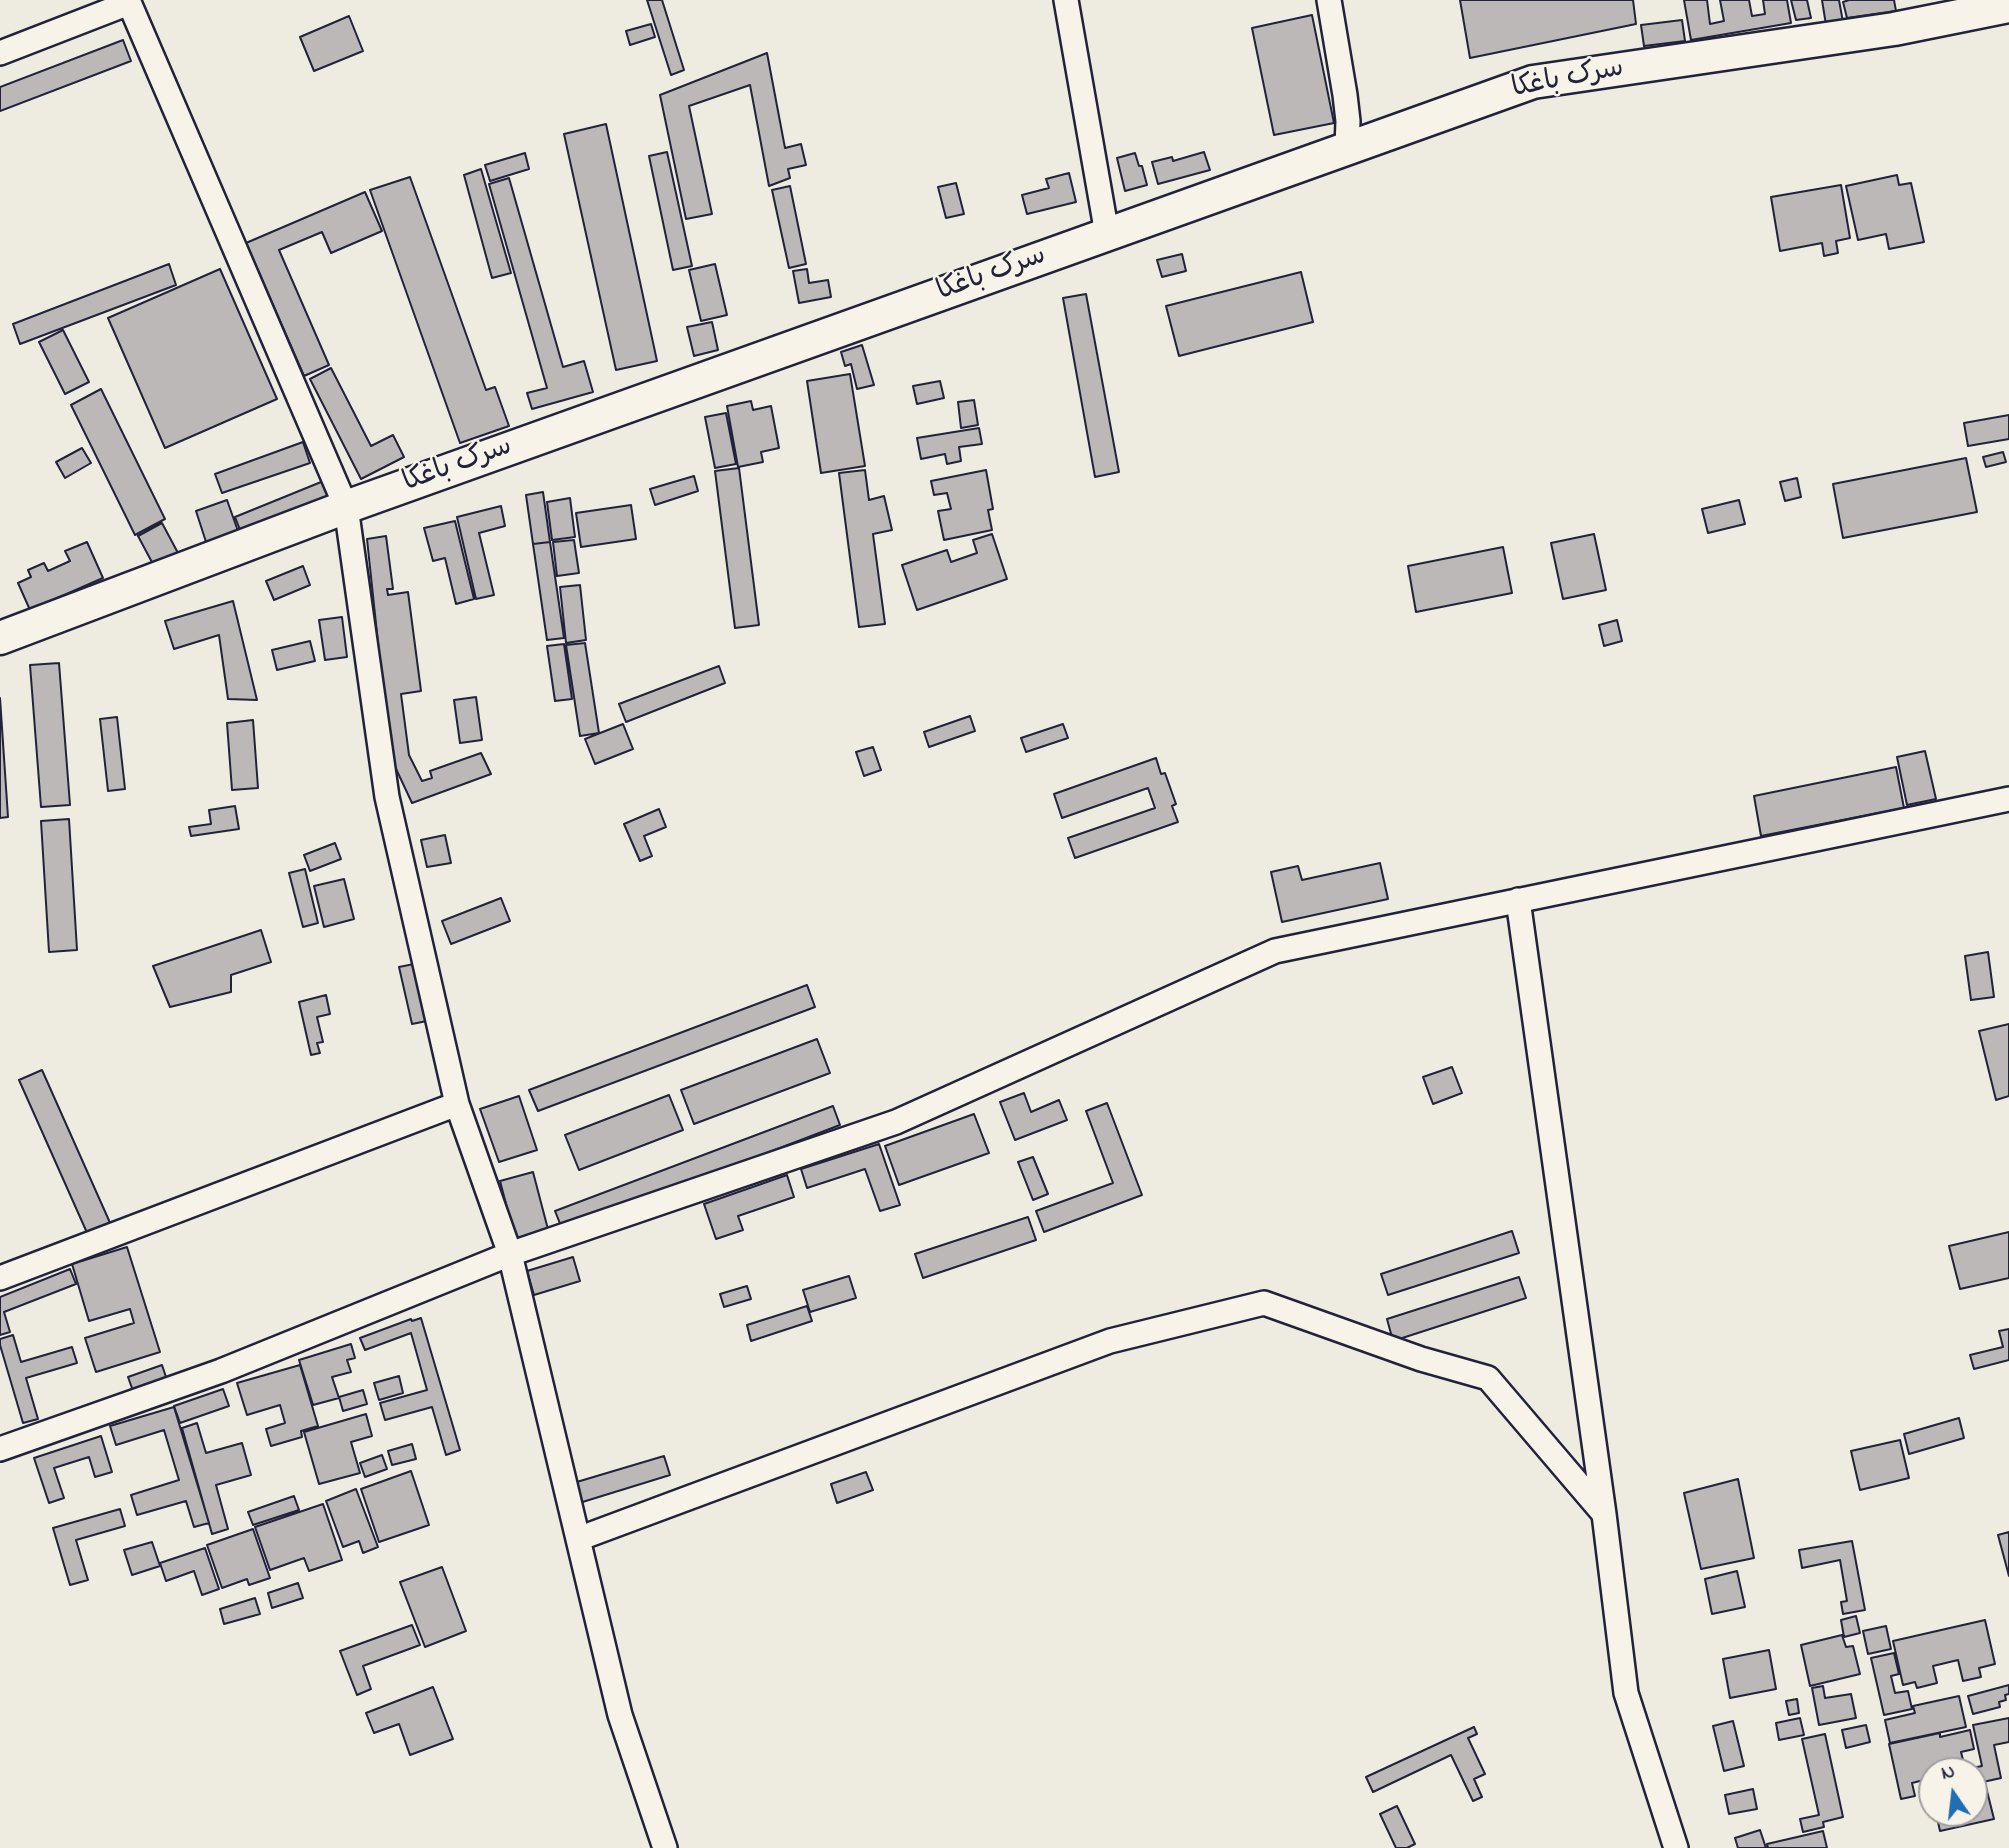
<!DOCTYPE html>
<meta charset="utf-8">
<style>
body{margin:0}
#map{position:relative;width:2009px;height:1848px;overflow:hidden;background:#eeebe1;font-family:"Indie Flower",sans-serif}
canvas{display:block}
.north{position:absolute;left:1918px;top:1757px;width:70px;height:70px;box-sizing:border-box;background:#f7f3e8;border:2px solid #a29fa3;border-radius:50%;rotate:346deg;font-size:19px;font-weight:700;line-height:28px;text-align:center;color:#22223b}
.north::after{content:'';display:block;margin:auto;width:24px;height:32px;background:#1f6fb2;clip-path:polygon(50% 0,100% 100%,50% 72%,0 100%)}
</style>
<div id="map">
<canvas width="2009" height="1848"></canvas>
<div class="north">N</div>
</div>
<script>
const ctx = document.querySelector('canvas').getContext('2d');
ctx.lineJoin = 'round';
function fill(path, color) { ctx.fillStyle = color; ctx.fill(path, 'evenodd'); }
const poly = rows => new Path2D(rows.map(r => 'M' + r).join(''));
function stroke(path, color, width, dash) { ctx.strokeStyle = color; ctx.lineWidth = width; ctx.lineCap = dash ? 'butt' : 'round'; ctx.setLineDash(dash || []); ctx.stroke(path); }
function label(font, color, halo, rows, align = 'center') {
  ctx.font = font + ' "Indie Flower","Playpen Sans Arabic",sans-serif'; ctx.lineWidth = 5; ctx.setLineDash([]); ctx.textBaseline = 'middle'; ctx.strokeStyle = halo; ctx.fillStyle = color; for (const [text, x, y, turn = 0] of rows) {
    ctx.save(); ctx.translate(x, y); ctx.rotate((+turn || 0) * Math.PI / 180); ctx.textAlign = isNaN(turn) ? turn : align; if (halo) ctx.strokeText(text, 0, 0); ctx.fillText(text, 0, 0); ctx.restore();
  }
}
const building = poly([
 [647,0,662,0,684,70,671,75,647,0],
 [1460,0,1633,0,1636,24,1470,58,1460,0],
 [1684,0,1707,0,1710,24,1724,21,1720,0,1749,0,1752,16,1765,14,1763,0,1787,0,1791,23,1691,40,1684,0],
 [1791,0,1807,0,1811,18,1796,20,1791,0],
 [1822,0,1839,0,1843,22,1826,25,1822,0],
 [1849,0,1894,0,1896,11,1847,18,1843,2,1849,0],
 [1312,15,1334,123,1274,135,1252,28,1312,15],
 [349,16,363,51,314,71,300,37,349,16],
 [1682,20,1685,41,1644,46,1641,25,1682,20],
 [651,24,655,37,630,45,626,31,651,24],
 [123,40,131,61,0,111,0,87,123,40],
 [767,53,785,148,801,144,806,165,788,169,790,178,769,186,750,85,689,106,712,214,686,219,660,95,767,53],
 [606,124,657,361,616,370,564,134,606,124],
 [667,152,692,266,673,270,649,156,667,152],
 [1204,152,1210,170,1158,184,1152,162,1172,157,1173,161,1204,152],
 [525,153,529,169,490,181,485,165,525,153],
 [1135,153,1139,166,1142,166,1147,185,1125,191,1117,158,1135,153],
 [481,169,511,273,492,278,464,175,481,169],
 [1069,173,1076,202,1027,214,1022,195,1049,188,1046,179,1069,173],
 [1897,175,1899,185,1911,183,1924,242,1889,249,1886,234,1858,240,1846,186,1897,175],
 [410,177,486,390,495,387,509,426,460,443,370,190,410,177],
 [509,178,563,367,584,361,593,392,532,409,527,393,547,388,489,184,509,178],
 [956,183,964,214,946,218,938,187,956,183],
 [1841,185,1850,238,1836,241,1838,253,1824,256,1822,243,1780,251,1771,197,1841,185],
 [790,186,806,264,789,268,772,190,790,186],
 [365,192,382,231,331,253,322,232,279,250,329,365,304,376,246,243,365,192],
 [1182,254,1186,271,1162,277,1157,260,1182,254],
 [169,264,176,285,20,344,13,324,169,264],
 [715,264,727,315,701,321,689,270,715,264],
 [220,269,277,399,165,448,108,318,220,269],
 [807,269,809,283,828,280,831,297,799,303,793,271,807,269],
 [1301,272,1313,322,1179,356,1166,306,1301,272],
 [1086,294,1119,472,1095,477,1063,298,1086,294],
 [712,322,718,350,694,356,687,327,712,322],
 [63,330,89,382,65,394,39,342,63,330],
 [862,345,874,385,857,389,851,364,845,366,841,352,862,345],
 [331,368,371,446,393,435,404,457,361,479,310,379,331,368],
 [850,374,865,466,821,473,807,381,850,374],
 [940,381,944,398,917,404,913,386,940,381],
 [101,389,165,519,135,535,71,405,101,389],
 [974,400,978,425,961,428,958,402,974,400],
 [751,401,753,410,771,406,779,448,761,452,763,462,738,467,727,406,751,401],
 [726,413,736,464,715,468,705,417,726,413],
 [2009,415,2009,439,1968,446,1964,423,2009,415],
 [979,428,982,444,959,447,961,461,947,464,945,454,921,459,917,438,979,428],
 [303,442,310,463,222,493,215,474,303,442],
 [82,448,91,463,65,478,56,462,82,448],
 [2003,452,2006,462,1986,467,1983,457,2003,452],
 [1966,458,1977,512,1843,538,1833,484,1966,458],
 [739,468,759,625,735,628,715,471,739,468],
 [865,470,869,500,884,496,892,530,873,534,885,624,859,627,839,473,865,470],
 [986,470,993,509,988,510,992,530,944,540,938,511,951,509,947,493,934,495,931,481,986,470],
 [694,476,698,491,655,505,650,489,694,476],
 [1797,478,1801,497,1785,501,1780,482,1797,478],
 [326,480,335,504,244,540,235,517,326,480],
 [543,492,550,542,533,544,526,495,543,492],
 [570,498,575,537,552,540,547,502,570,498],
 [227,500,239,534,207,545,196,511,227,500],
 [1739,500,1745,524,1708,533,1702,509,1739,500],
 [631,505,636,539,581,547,576,513,631,505],
 [501,506,505,526,479,533,494,595,476,599,457,517,501,506],
 [455,521,474,599,456,604,445,558,433,561,424,528,455,521],
 [162,523,178,553,154,566,138,536,162,523],
 [992,534,1007,579,917,610,902,565,947,550,951,562,977,553,973,540,992,534],
 [1594,534,1606,590,1563,599,1551,543,1594,534],
 [386,536,393,589,387,589,388,595,408,592,421,691,401,694,409,755,422,781,432,778,430,771,481,753,491,774,412,803,390,756,367,539,386,536],
 [574,540,579,573,557,576,553,542,574,540],
 [87,542,103,578,30,610,18,583,31,577,28,570,44,563,48,571,70,561,65,551,87,542],
 [550,542,564,638,547,640,533,544,550,542],
 [1503,547,1512,593,1416,612,1408,566,1503,547],
 [303,566,310,585,274,600,266,581,303,566],
 [580,585,586,640,566,643,560,587,580,585],
 [233,601,257,700,228,699,219,635,174,649,165,621,233,601],
 [342,617,347,657,325,660,319,620,342,617],
 [1617,620,1622,641,1604,646,1599,625,1617,620],
 [310,641,315,661,277,670,272,650,310,641],
 [585,643,599,733,580,736,566,645,585,643],
 [564,644,572,699,555,701,547,646,564,644],
 [59,663,70,805,41,807,30,665,59,663],
 [719,666,725,683,626,722,619,704,719,666],
 [476,697,482,740,460,743,454,700,476,697],
 [0,698,8,817,0,818,0,698],
 [970,716,975,731,929,747,924,732,970,716],
 [117,717,125,789,108,791,100,719,117,717],
 [253,720,258,788,232,790,227,723,253,720],
 [623,724,633,749,595,764,585,739,623,724],
 [1063,724,1068,738,1026,752,1021,738,1063,724],
 [873,747,881,770,864,776,856,752,873,747],
 [1925,751,1936,799,1907,805,1897,757,1925,751],
 [1156,758,1161,774,1165,773,1176,804,1172,806,1178,822,1075,858,1068,838,1155,808,1148,788,1062,818,1054,794,1156,758],
 [1896,767,1904,808,1761,836,1754,796,1896,767],
 [235,806,239,829,191,836,189,827,211,824,209,810,235,806],
 [659,809,666,827,644,836,652,856,640,861,624,824,659,809],
 [69,819,77,950,49,952,41,821,69,819],
 [445,835,451,863,427,867,421,840,445,835],
 [335,843,341,859,310,871,304,855,335,843],
 [1380,863,1388,899,1282,922,1271,872,1298,866,1302,880,1380,863],
 [305,869,318,923,303,927,289,873,305,869],
 [344,879,354,919,324,927,314,886,344,879],
 [501,898,510,921,451,944,442,921,501,898],
 [261,930,271,962,231,975,231,992,170,1007,153,966,261,930],
 [1988,952,1994,997,1971,1000,1965,956,1988,952],
 [414,964,427,1021,412,1024,399,967,414,964],
 [807,985,815,1007,538,1111,529,1090,807,985],
 [326,995,330,1014,317,1017,323,1042,317,1043,320,1053,311,1055,299,1002,326,995],
 [2009,1024,2009,1096,1996,1100,1979,1031,2009,1024],
 [817,1039,830,1073,694,1124,681,1090,817,1039],
 [1452,1067,1462,1093,1433,1104,1423,1077,1452,1067],
 [42,1070,111,1225,88,1235,19,1080,42,1070],
 [1024,1093,1031,1112,1059,1100,1067,1120,1015,1140,1000,1102,1024,1093],
 [669,1095,683,1130,579,1170,565,1135,669,1095],
 [519,1096,537,1150,499,1162,480,1109,519,1096],
 [1107,1103,1142,1195,1044,1232,1036,1211,1113,1183,1086,1111,1107,1103],
 [833,1106,840,1125,563,1231,555,1211,833,1106],
 [974,1114,989,1153,899,1185,885,1146,974,1114],
 [879,1144,900,1205,880,1211,865,1169,807,1188,801,1169,879,1144],
 [1033,1157,1048,1194,1033,1200,1018,1162,1033,1157],
 [533,1172,550,1237,517,1246,500,1181,533,1172],
 [787,1175,794,1197,738,1216,743,1230,716,1239,704,1204,787,1175],
 [1028,1217,1036,1240,923,1278,915,1254,1028,1217],
 [1512,1231,1519,1253,1388,1295,1381,1274,1512,1231],
 [2009,1232,2009,1278,1960,1289,1949,1246,2009,1232],
 [127,1247,160,1352,96,1372,85,1338,134,1323,130,1309,89,1321,72,1264,127,1247],
 [573,1257,580,1281,534,1295,527,1271,573,1257],
 [70,1269,76,1284,4,1312,10,1332,0,1335,0,1297,70,1269],
 [849,1276,856,1298,810,1312,803,1290,849,1276],
 [1519,1277,1526,1298,1393,1341,1387,1319,1519,1277],
 [747,1286,751,1299,724,1307,720,1294,747,1286],
 [807,1306,812,1321,751,1341,747,1325,807,1306],
 [421,1318,460,1450,446,1455,432,1407,385,1420,380,1403,427,1390,411,1333,365,1350,360,1338,411,1319,412,1321,421,1318],
 [2009,1329,2009,1360,1974,1369,1970,1355,2003,1347,1999,1331,2009,1329],
 [13,1335,21,1362,72,1347,77,1363,26,1378,38,1419,23,1423,0,1345,0,1339,13,1335],
 [351,1344,355,1358,347,1360,351,1372,332,1377,339,1398,313,1405,299,1360,351,1344],
 [162,1365,167,1380,133,1391,128,1377,162,1365],
 [300,1365,318,1426,301,1431,302,1437,271,1446,266,1429,285,1423,280,1405,247,1415,237,1383,300,1365],
 [399,1376,403,1393,379,1400,374,1383,399,1376],
 [223,1389,229,1406,180,1423,174,1406,223,1389],
 [363,1390,367,1404,343,1411,339,1397,363,1390],
 [174,1407,209,1523,194,1527,186,1501,137,1515,131,1495,179,1480,164,1430,116,1445,110,1426,174,1407],
 [366,1414,372,1436,351,1442,360,1473,319,1484,304,1432,366,1414],
 [1959,1418,1964,1438,1909,1454,1904,1434,1959,1418],
 [197,1423,206,1453,242,1443,251,1475,216,1485,228,1529,212,1534,182,1428,197,1423],
 [101,1436,112,1472,95,1477,89,1457,54,1468,64,1498,49,1503,34,1458,101,1436],
 [1900,1440,1909,1478,1860,1490,1851,1451,1900,1440],
 [412,1444,416,1459,392,1465,388,1451,412,1444],
 [382,1455,387,1469,365,1477,360,1463,382,1455],
 [664,1456,670,1475,576,1504,570,1484,664,1456],
 [411,1471,429,1525,379,1542,361,1489,411,1471],
 [866,1472,873,1490,837,1503,831,1484,866,1472],
 [1738,1479,1754,1558,1701,1569,1684,1493,1738,1479],
 [356,1489,378,1547,363,1553,359,1541,343,1547,326,1501,356,1489],
 [294,1496,299,1510,253,1525,248,1512,294,1496],
 [323,1504,342,1560,309,1571,304,1558,270,1570,255,1527,323,1504],
 [120,1509,125,1526,76,1540,88,1580,70,1585,53,1528,120,1509],
 [253,1529,270,1578,249,1585,247,1579,222,1588,207,1545,253,1529],
 [2009,1532,2009,1576,1998,1535,2009,1532],
 [1852,1541,1865,1610,1843,1614,1841,1602,1847,1601,1840,1560,1802,1568,1799,1550,1852,1541],
 [152,1542,160,1566,132,1575,124,1550,152,1542],
 [205,1548,219,1589,202,1595,194,1571,166,1581,160,1563,205,1548],
 [442,1567,466,1631,425,1647,400,1582,442,1567],
 [1737,1571,1745,1607,1712,1614,1705,1579,1737,1571],
 [298,1583,303,1598,272,1608,268,1593,298,1583],
 [255,1598,260,1614,224,1624,220,1609,255,1598],
 [1856,1616,1860,1633,1844,1637,1841,1620,1856,1616],
 [1985,1620,1995,1664,1979,1668,1981,1677,1963,1681,1958,1660,1933,1666,1937,1683,1917,1688,1915,1682,1903,1685,1893,1641,1985,1620],
 [412,1625,420,1645,363,1666,371,1689,357,1695,340,1651,412,1625],
 [1886,1626,1891,1649,1868,1654,1863,1631,1886,1626],
 [1842,1635,1846,1647,1853,1646,1860,1674,1810,1686,1801,1645,1842,1635],
 [1769,1650,1776,1689,1730,1698,1723,1659,1769,1650],
 [1894,1653,1899,1674,1891,1676,1895,1693,1908,1691,1912,1709,1884,1715,1871,1658,1894,1653],
 [2009,1685,2009,1694,2005,1695,2006,1700,1999,1702,2000,1707,1973,1714,1968,1696,2009,1685],
 [1823,1686,1825,1698,1851,1694,1856,1718,1819,1725,1812,1688,1823,1686],
 [433,1687,453,1739,410,1755,399,1724,374,1733,366,1713,433,1687],
 [1959,1696,1966,1727,1890,1743,1885,1720,1915,1713,1913,1706,1959,1696],
 [1797,1699,1799,1713,1789,1715,1786,1701,1797,1699],
 [1800,1718,1804,1735,1779,1740,1776,1723,1800,1718],
 [2009,1718,2009,1742,1994,1745,2001,1778,1974,1784,1974,1771,1967,1771,1967,1769,1982,1766,1973,1725,2009,1718],
 [1733,1721,1744,1766,1724,1771,1713,1726,1733,1721],
 [1866,1725,1870,1742,1846,1748,1842,1730,1866,1725],
 [1474,1727,1477,1734,1468,1738,1485,1774,1474,1779,1482,1797,1473,1801,1451,1755,1373,1792,1366,1777,1474,1727],
 [1970,1730,1974,1749,1961,1752,1965,1768,1953,1771,1932,1771,1932,1778,1912,1783,1915,1796,1901,1799,1889,1744,1940,1733,1940,1737,1970,1730],
 [1825,1734,1843,1817,1823,1822,1824,1827,1803,1832,1800,1819,1819,1815,1802,1739,1825,1734],
 [1985,1783,1994,1819,1940,1831,1936,1813,1974,1813,1974,1785,1985,1783],
 [1753,1789,1757,1809,1729,1814,1725,1795,1753,1789],
 [1397,1806,1415,1844,1407,1848,1396,1848,1380,1814,1397,1806],
 [1760,1830,1766,1848,1738,1848,1735,1838,1760,1830],
 [1823,1831,1827,1848,1768,1848,1767,1844,1823,1831]
]);
fill(building, '#bbb8b7');
stroke(building, '#22223b', 2);
const street = poly([
 [128,0,346,507,387,797,457,1104,510,1254,620,1715,665,1848],
 [1066,0,1107,234],
 [1329,0,1345,95,1348,121,1347,148],
 [0,53,129,3],
 [1518,900,1604,1514,1626,1693,1676,1848],
 [0,1278,457,1104],
 [0,1449,221,1371,510,1254,896,1122,1275,951,2009,799],
 [578,1539,1110,1341,1264,1303,1421,1359,1488,1378,1604,1514]
]);
const secondary = poly([
 [0,638,346,507,1533,82,1894,29,2009,6]
]);
stroke(street, '#22223b', 28);
stroke(secondary, '#22223b', 37);
stroke(street, '#f7f3e8', 23);
stroke(secondary, '#f7f3e8', 32);
label('28px', '#22223b', '#f7f3e8', [
 ["سرک باغکا",1568,80,-11],
 ["سرک باغکا",992,275,-20],
 ["سرک باغکا",458,466,-20]
]);
</script>
